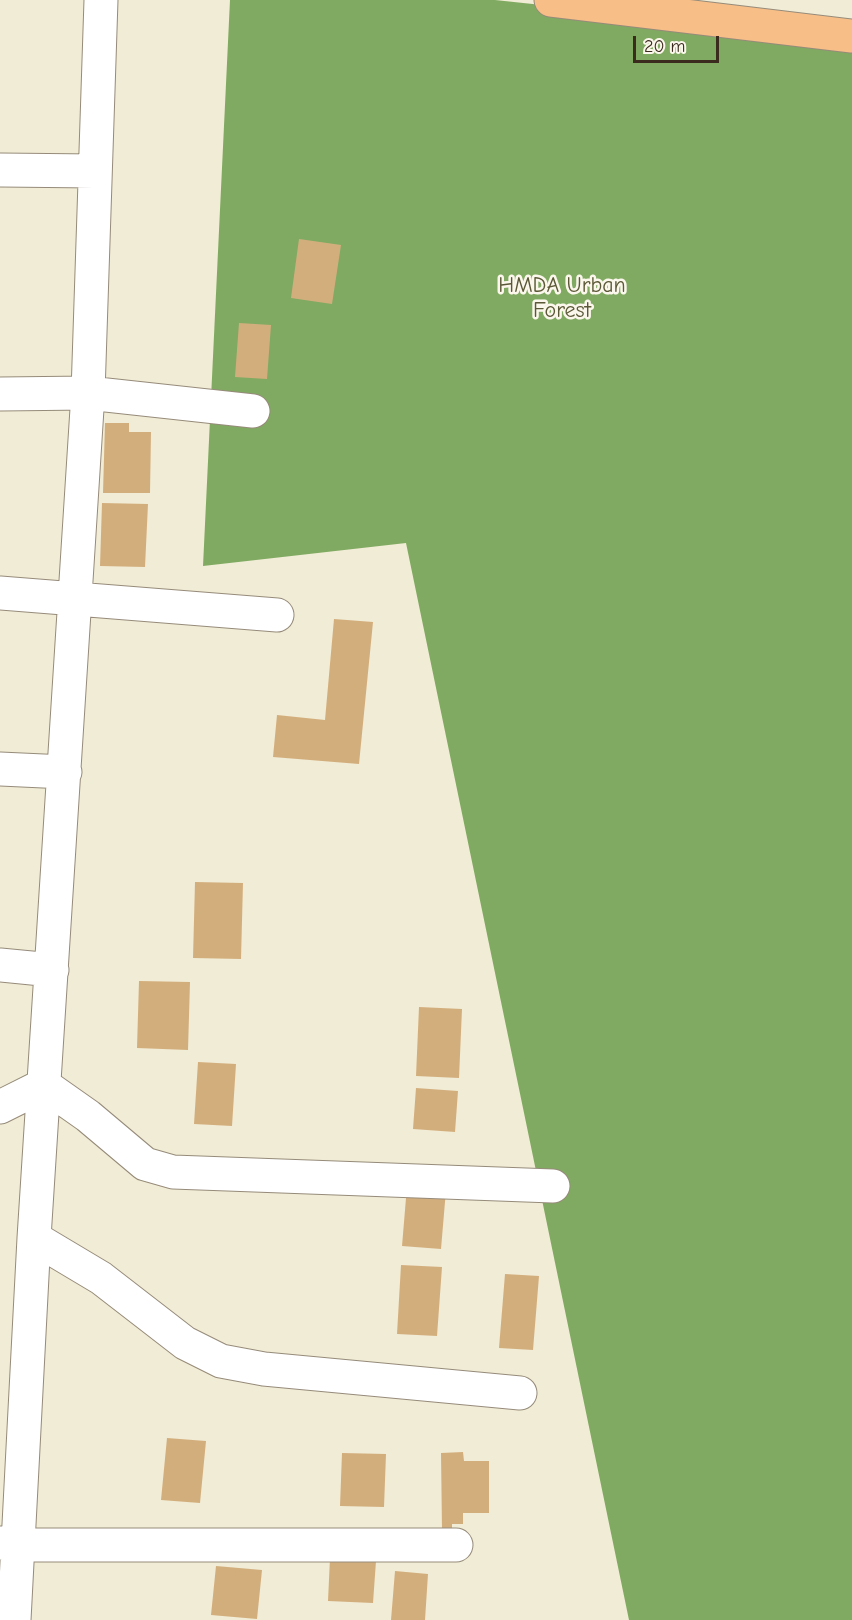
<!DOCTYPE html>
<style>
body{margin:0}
#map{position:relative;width:852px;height:1620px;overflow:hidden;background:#f1ecd5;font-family:"Comic Neue",sans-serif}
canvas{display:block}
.scale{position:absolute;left:633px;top:36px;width:86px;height:27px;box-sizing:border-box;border:3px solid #3b2a1e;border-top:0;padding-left:8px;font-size:18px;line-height:21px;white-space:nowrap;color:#3b2a1e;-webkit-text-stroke:4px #fbf7ec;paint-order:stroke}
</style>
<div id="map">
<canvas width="852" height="1620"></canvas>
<div class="scale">20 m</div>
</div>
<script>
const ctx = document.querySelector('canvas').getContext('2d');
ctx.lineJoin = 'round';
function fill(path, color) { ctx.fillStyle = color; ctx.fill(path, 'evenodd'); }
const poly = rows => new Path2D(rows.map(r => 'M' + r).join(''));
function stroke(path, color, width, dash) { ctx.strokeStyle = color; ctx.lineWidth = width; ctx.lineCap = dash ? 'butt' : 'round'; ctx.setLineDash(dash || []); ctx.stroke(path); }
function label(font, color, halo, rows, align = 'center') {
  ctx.font = font + ' "Comic Neue",sans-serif'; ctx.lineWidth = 5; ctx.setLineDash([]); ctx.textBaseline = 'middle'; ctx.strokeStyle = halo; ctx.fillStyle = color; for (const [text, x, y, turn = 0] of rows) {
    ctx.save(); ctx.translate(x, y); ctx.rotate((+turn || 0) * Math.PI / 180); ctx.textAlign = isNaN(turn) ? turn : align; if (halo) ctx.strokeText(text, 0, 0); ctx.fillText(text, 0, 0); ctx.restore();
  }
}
fill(poly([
 [230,0,495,0,852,38,852,1620,629,1620,406,543,203,566]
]), '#80aa62');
fill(poly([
 [299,239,341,245,332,304,291,298],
 [239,323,271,325,267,379,235,377],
 [105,423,129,423,129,432,151,432,150,493,103,493],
 [102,503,148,504,145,567,100,566],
 [334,619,373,622,359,764,273,757,277,715,325,720],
 [195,882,243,883,241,959,193,958],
 [139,981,190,982,188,1050,137,1048],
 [419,1007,462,1009,459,1078,416,1076],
 [198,1062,236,1064,232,1126,194,1124],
 [416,1088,458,1091,455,1132,413,1129],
 [407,1186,446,1190,441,1249,402,1246],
 [401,1265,442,1267,437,1336,397,1334],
 [505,1274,539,1276,533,1350,499,1348],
 [167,1438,206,1441,200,1503,161,1500],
 [463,1452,464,1461,489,1461,489,1513,463,1513,463,1524,452,1524,452,1530,442,1530,441,1453],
 [342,1453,386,1454,384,1507,340,1506],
 [330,1558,376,1561,373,1603,328,1601],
 [216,1566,262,1570,257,1619,211,1615],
 [395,1571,428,1574,425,1620,391,1620]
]), '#d3ae7d');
const minor = poly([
 [0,170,95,171],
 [0,394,88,393,253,411],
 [0,593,277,615],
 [0,769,65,772],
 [0,965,52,970],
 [0,1107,44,1085,88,1116,145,1164,173,1172,553,1186],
 [34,1238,101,1278,185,1343,221,1361,264,1369,520,1393],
 [0,1543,20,1545,456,1545],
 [14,1620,34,1238,88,393,101,0]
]);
const major = poly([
 [551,0,852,36]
]);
stroke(minor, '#968b7a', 35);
stroke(major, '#968b7a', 35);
stroke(minor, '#fff', 33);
stroke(major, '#f7be87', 33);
label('22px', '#5a5836', '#fbf7ec', [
 ["HMDA Urban",562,286],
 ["Forest",562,311]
]);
</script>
